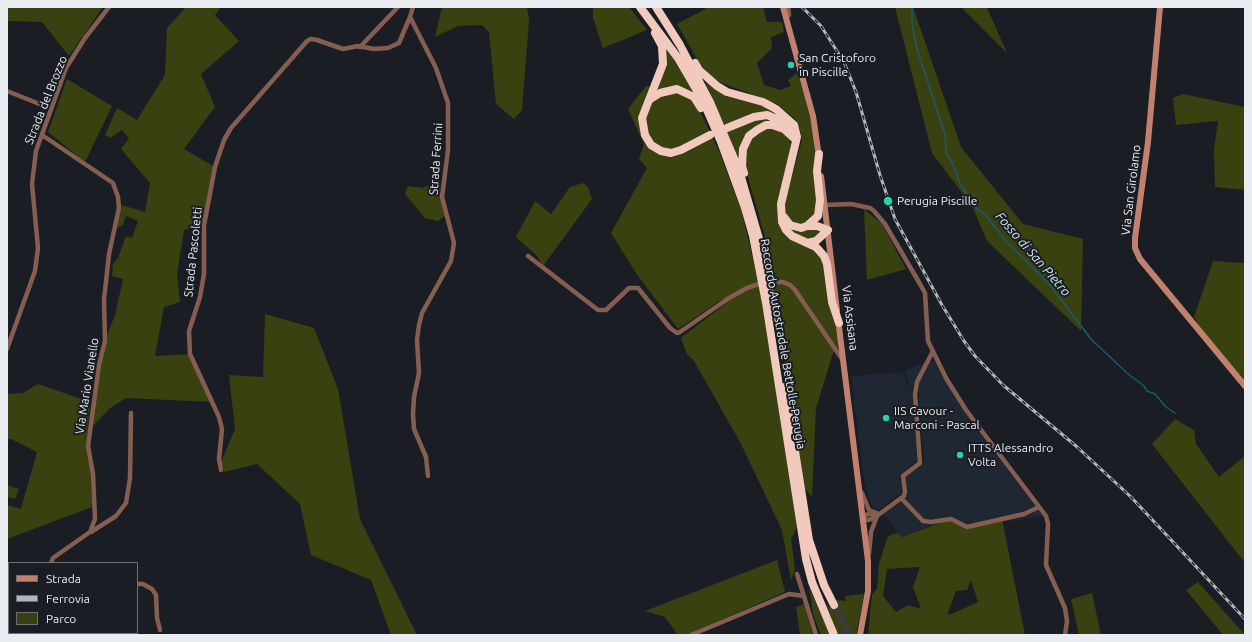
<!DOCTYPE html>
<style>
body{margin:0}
#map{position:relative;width:1252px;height:642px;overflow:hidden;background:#1a1e24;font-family:Ubuntu,sans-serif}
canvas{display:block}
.frame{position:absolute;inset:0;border:8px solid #e9ecf0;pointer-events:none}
.legend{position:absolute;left:8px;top:562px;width:130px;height:72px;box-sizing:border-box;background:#1a1e24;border:1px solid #6d7076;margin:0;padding:5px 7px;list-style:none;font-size:12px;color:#e9ecf0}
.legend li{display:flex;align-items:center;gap:8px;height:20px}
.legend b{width:20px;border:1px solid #6d7076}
</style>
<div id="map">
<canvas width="1252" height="642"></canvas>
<div class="frame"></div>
<ul class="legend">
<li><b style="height:5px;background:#c0826e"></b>Strada</li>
<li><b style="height:5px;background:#b3b6bb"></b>Ferrovia</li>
<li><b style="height:11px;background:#394110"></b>Parco</li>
</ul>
</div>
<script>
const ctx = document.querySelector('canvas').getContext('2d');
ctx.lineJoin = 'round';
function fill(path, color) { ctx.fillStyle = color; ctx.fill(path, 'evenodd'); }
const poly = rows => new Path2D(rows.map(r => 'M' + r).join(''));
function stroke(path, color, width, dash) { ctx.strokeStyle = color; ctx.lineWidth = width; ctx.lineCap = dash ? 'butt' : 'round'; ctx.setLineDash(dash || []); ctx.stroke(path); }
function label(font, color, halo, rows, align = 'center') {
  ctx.font = font + ' Ubuntu,sans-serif'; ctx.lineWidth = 4; ctx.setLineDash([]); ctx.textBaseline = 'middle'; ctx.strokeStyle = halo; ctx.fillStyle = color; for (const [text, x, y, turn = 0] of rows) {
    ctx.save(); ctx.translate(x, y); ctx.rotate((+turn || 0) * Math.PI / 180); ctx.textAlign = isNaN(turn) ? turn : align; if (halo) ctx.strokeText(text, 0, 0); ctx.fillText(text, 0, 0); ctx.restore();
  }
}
fill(poly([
 [935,361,961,407,1037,508,1046,516,967,527,951,519,901,537,883,513,906,498,908,494,905,476,924,462,918,388,912,385,917,460,900,476,902,493,878,510,872,507,864,481,851,376,904,372,906,384,911,385,908,382,905,371,926,362]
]), '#1f2732');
fill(poly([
 [7,7,103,7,69,56,42,22,7,21],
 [186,7,221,7,215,15,239,41,201,74,215,107,184,149,215,167,204,225,184,230,177,274,180,302,164,307,155,356,190,354,213,402,126,398,109,409,90,429,105,341,115,315,123,279,112,276,113,264,118,258,126,236,132,238,138,221,126,216,123,225,117,228,122,205,145,212,150,183,121,149,129,138,122,130,110,138,105,135,117,108,137,120,165,75,167,28],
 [442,7,527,7,529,21,522,110,514,119,496,104,489,32,482,25,458,26,435,37],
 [593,7,629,7,647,30,603,48,593,18],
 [709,7,763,7,767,22,782,22,784,32,771,37,772,48,757,63,764,85,780,90,791,86,788,80,797,73,805,97,812,126,815,154,817,213,804,225,797,224,789,220,785,214,784,205,802,140,800,130,795,119,777,104,714,80,698,61,677,24],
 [895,7,913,7,961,147,1023,224,1083,239,1081,331,987,241,972,206,932,153],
 [961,7,988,7,987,8,1007,53],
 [664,43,695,93,684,93,695,101,718,149,741,209,759,284,797,527,791,539,795,569,791,580,782,530,740,442,694,361,687,354,681,338,725,304,721,300,678,329,636,273,611,233,647,168,639,159,644,144,628,109,646,86,657,88],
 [67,79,112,106,85,162,48,132],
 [704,79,775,110,781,115,725,126],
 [1183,94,1245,107,1245,190,1215,187,1214,150,1218,121,1176,125,1173,98],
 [763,119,772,121,763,125,741,146,738,157,727,132,751,121],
 [763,128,781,130,789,137,791,144,779,221,819,253,824,262,837,323,839,345,833,353,816,408,812,497,805,489,765,237,744,164,747,143],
 [438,180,445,216,438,221,425,218,405,194,408,186,423,188],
 [583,183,588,187,592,199,543,266,537,256,516,237,535,201,551,214,570,187],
 [864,209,882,224,906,269,867,280],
 [789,227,813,228,822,232,810,241,795,235],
 [1213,261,1245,263,1245,386,1205,337,1194,317],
 [265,314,314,328,338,389,360,519,417,635,391,635,371,580,311,555,300,504,257,464,224,472,221,462,235,429,229,375,263,377],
 [38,384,90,402,86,446,91,474,92,507,7,539,7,505,21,509,37,452,11,439,7,439,7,394,23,393],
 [1175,419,1194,430,1196,444,1219,477,1245,456,1245,563,1152,444],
 [7,485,19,489,15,499,7,497],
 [951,519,967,527,1002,519,1025,635,962,635,958,629,961,635,868,635,872,595,877,589,879,564,887,539,890,535,898,533,902,537],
 [920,567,913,587,921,609,908,605,896,612,883,596,887,569],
 [971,580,978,602,949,615,948,613,956,591,967,590],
 [777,560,785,592,686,635,678,635,665,617,645,611],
 [1198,582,1245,635,1223,635,1186,590],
 [809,587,830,635,821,635,813,614],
 [1092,593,1101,635,1079,635,1071,599],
 [864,594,856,635,834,635,837,633,826,603,830,608,837,604,836,600,846,601,845,596],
 [804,604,813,635,800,635,796,607]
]), '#394110');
stroke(poly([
 [912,7,912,24,917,49,945,134,946,152,952,162,960,183,977,209,985,214,1005,240,1050,285,1091,339,1127,373,1144,386,1147,391,1155,394,1166,407,1175,413]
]), '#195a71', 1.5);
stroke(poly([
 [834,605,850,635]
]), '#393d43', 8, [8, 4]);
stroke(poly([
 [413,7,410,17,436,68,448,103,448,150,442,197,454,243,451,261,422,313,419,325,417,340,419,373,414,397,413,414,414,429,426,457,428,476],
 [787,17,789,15,788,7],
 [360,47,398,7],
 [7,91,47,107,52,107],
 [42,135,113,183,118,197,119,208,109,254,104,300,105,341,99,365,88,446,93,474,95,519,90,532,53,558,51,563],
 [825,205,851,204,870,208,874,211,885,224,920,284,925,293,928,341,946,378,966,410,1046,516,1048,524,1046,565,1065,608,1067,621,1065,635],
 [528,256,598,310,606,310,629,288,638,288,670,328,677,333,680,332,729,298,747,288,759,284],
 [772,282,783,282,790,285,795,290,842,359],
 [7,349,35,271,38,248,32,184,36,151,66,68,85,38,109,7],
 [221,470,219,459,222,429,219,417,190,354,189,331,200,297,204,274,204,225,209,199,215,167,224,140,231,128,307,41,311,39,317,40,343,49,358,46,374,49,388,48,399,43,410,17],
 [862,493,869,510,879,514],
 [901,498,923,521,931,522,951,519,967,527,1024,514,1039,507],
 [862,517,868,514,875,514],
 [862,519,868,520,874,518,904,496,905,492,903,476,920,463,915,394,917,382,933,351],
 [91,532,116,516,126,503,130,478,131,413],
 [869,554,871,532,877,516],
 [797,574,816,635],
 [137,584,143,584,152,589,156,595,157,618,160,630],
 [7,630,9,629],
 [691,635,789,594,804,596]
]), '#855e51', 4.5);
stroke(poly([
 [783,7,813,116,819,157],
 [1160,7,1148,142,1135,238,1135,248,1140,259,1245,386],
 [821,176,837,310],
 [838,319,868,561,868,591,860,635]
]), '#c0826e', 6);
stroke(poly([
 [640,7,678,58,703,101,721,142,745,208,753,236,766,303,806,559,812,582,834,635],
 [656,7,680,45,710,102,739,170,762,249,773,310],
 [655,33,662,46,663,64,642,118,645,135,651,145,661,151,671,153,681,150,710,135],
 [695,63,699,70,717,86,727,92,763,102,776,109,794,125,797,137,781,204,782,222,786,230,792,236,816,247,824,256,827,264,832,302,839,323],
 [649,100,660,93,677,89,694,97,701,108],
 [727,128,754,117,767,115,781,121,791,131],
 [744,173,742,166,743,149,749,136,757,130,766,125,772,125,784,129,795,139],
 [783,216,790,225,801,228,807,226,818,216,820,200,817,171,819,154],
 [807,243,816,241,828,230,817,226,807,226],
 [785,387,809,540,824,585,834,605]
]), '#f2cabd', 8);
const rail = poly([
 [802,7,821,26,844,62,856,92,880,175,895,219,942,305,964,341,975,356,1003,385,1076,446,1131,497,1245,619]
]);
stroke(rail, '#b3b6bb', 3);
stroke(rail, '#1a1e24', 1.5, [4.5]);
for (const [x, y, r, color] of [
 [791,65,4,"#23d5af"],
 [888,201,5,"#23d5af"],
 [886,418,4,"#23d5af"],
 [960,455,4,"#23d5af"]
]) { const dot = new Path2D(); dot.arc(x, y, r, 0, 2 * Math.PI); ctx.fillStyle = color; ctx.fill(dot); stroke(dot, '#1a1e24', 1.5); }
label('12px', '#e9ecf0', '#1a1e24', [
 ["San Cristoforo",799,58],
 ["in Piscille",799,72],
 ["Perugia Piscille",897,201],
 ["IIS Cavour -",894,411],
 ["Marconi - Pascal",894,425],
 ["ITTS Alessandro",968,448],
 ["Volta",968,462]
], 'left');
label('12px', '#e9ecf0', '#1a1e24', [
 ["Strada del Brozzo",46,100,-68],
 ["Strada Ferrini",436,159,-86],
 ["Via San Girolamo",1131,190,-83],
 ["Strada Pascoletti",193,252,-84],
 ["Via Assisana",850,318,83],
 ["Raccordo Autostradale Bettolle-Perugia",783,344,80],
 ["Via Mario Vianello",87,386,-81]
]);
label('italic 13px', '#cde6f1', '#1a1e24', [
 ["Fosso di San Pietro",1033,254,49]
]);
</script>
